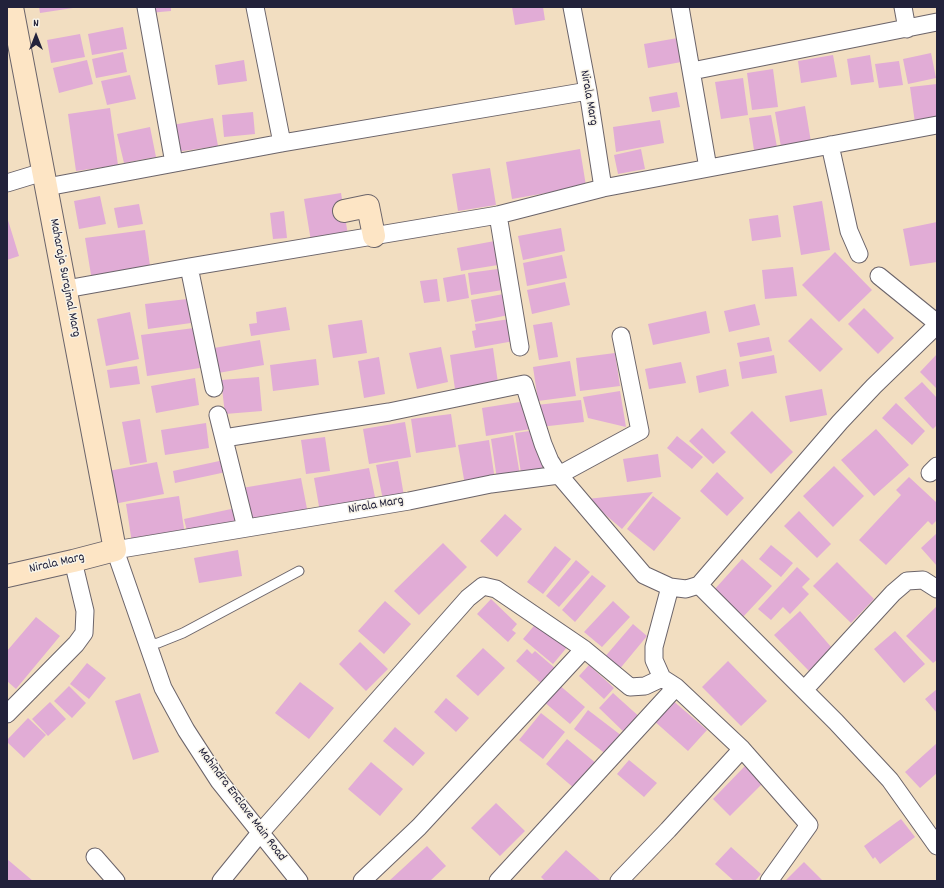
<!DOCTYPE html>
<style>
body{margin:0}
#map{position:relative;width:944px;height:888px;overflow:hidden;background:#f2dec1;font-family:Dekko,sans-serif}
canvas{display:block}
.frame{position:absolute;inset:0;border:8px solid #22223b;pointer-events:none}
.north{position:absolute;left:16px;top:16px;width:40px;height:40px;-webkit-text-stroke:3px #f7f3e8;paint-order:stroke;rotate:0deg;font-size:11px;font-weight:700;line-height:16px;text-align:center;color:#22223b}
.north::after{content:'';display:block;margin:auto;width:14px;height:18px;background:#22223b;clip-path:polygon(50% 0,100% 100%,50% 72%,0 100%)}
</style>
<div id="map">
<canvas width="944" height="888"></canvas>
<div class="frame"></div>
<div class="north">N</div>
</div>
<script>
const ctx = document.querySelector('canvas').getContext('2d');
ctx.lineJoin = 'round';
function fill(path, color) { ctx.fillStyle = color; ctx.fill(path, 'evenodd'); }
const poly = rows => new Path2D(rows.map(r => 'M' + r).join(''));
function stroke(path, color, width, dash) { ctx.strokeStyle = color; ctx.lineWidth = width; ctx.lineCap = dash ? 'butt' : 'round'; ctx.setLineDash(dash || []); ctx.stroke(path); }
function label(font, color, halo, rows, align = 'center') {
  ctx.font = font + ' Dekko,sans-serif'; ctx.lineWidth = 3; ctx.setLineDash([]); ctx.textBaseline = 'middle'; ctx.strokeStyle = halo; ctx.fillStyle = color; for (const [text, x, y, turn = 0] of rows) {
    ctx.save(); ctx.translate(x, y); ctx.rotate((+turn || 0) * Math.PI / 180); ctx.textAlign = isNaN(turn) ? turn : align; if (halo) ctx.strokeText(text, 0, 0); ctx.fillText(text, 0, 0); ctx.restore();
  }
}
fill(poly([
 [39,7,73,7,73,8,40,13],
 [149,7,171,7,171,11,149,13],
 [512,7,543,7,545,20,515,25],
 [123,27,127,49,92,55,88,34],
 [80,34,85,57,51,63,47,40],
 [683,37,687,61,648,68,644,44],
 [123,52,127,72,96,78,92,59],
 [931,53,936,78,908,84,903,59],
 [833,55,837,77,801,83,798,61],
 [870,55,874,82,851,85,847,59],
 [87,60,93,84,59,93,53,68],
 [244,60,247,81,218,85,215,65],
 [899,61,903,85,879,88,875,64],
 [773,69,778,107,752,110,747,73],
 [130,75,136,99,107,105,101,81],
 [743,78,748,115,721,119,715,82],
 [937,84,937,121,915,123,910,87],
 [677,92,680,107,652,112,649,97],
 [805,106,811,142,781,147,775,112],
 [110,108,118,165,76,171,68,114],
 [253,112,255,134,224,137,222,115],
 [771,115,777,147,754,150,749,118],
 [213,118,218,146,176,152,172,125],
 [660,120,664,143,616,152,613,127],
 [150,127,156,157,124,163,117,134],
 [580,149,586,186,512,199,506,162],
 [641,149,645,169,618,174,614,155],
 [490,168,496,205,458,211,452,174],
 [341,193,348,235,311,241,304,199],
 [100,196,106,224,79,229,74,201],
 [822,201,830,250,801,255,793,206],
 [139,204,143,224,118,228,114,208],
 [284,211,287,238,273,239,270,213],
 [778,215,781,237,752,241,749,219],
 [7,217,19,256,7,260],
 [937,222,937,262,910,266,903,229],
 [561,228,565,251,523,260,518,236],
 [145,230,151,273,92,281,85,238],
 [500,240,504,264,461,271,457,248],
 [835,252,872,290,839,322,802,285],
 [562,255,567,278,527,286,523,263],
 [793,267,797,296,765,299,762,270],
 [505,268,509,289,471,295,468,273],
 [465,274,469,298,447,302,443,278],
 [437,279,440,301,424,303,420,281],
 [565,282,570,305,532,314,527,290],
 [509,293,513,314,475,322,471,300],
 [187,299,191,323,148,329,145,304],
 [755,304,760,325,729,332,724,311],
 [286,307,290,330,251,336,249,324,257,323,256,312],
 [864,308,894,338,878,354,848,324],
 [706,311,710,333,653,345,648,324],
 [130,312,139,359,106,366,97,319],
 [811,318,843,349,820,372,788,341],
 [510,319,514,341,475,348,472,331,476,330,475,324],
 [362,320,367,353,333,358,328,325],
 [552,322,558,357,539,360,533,325],
 [194,328,200,368,147,376,141,335],
 [769,337,772,351,740,357,737,343],
 [260,340,264,365,218,373,214,348],
 [441,347,448,382,417,389,409,353],
 [493,348,498,383,455,389,450,355],
 [615,353,620,386,580,391,576,358],
 [937,354,937,389,920,372],
 [774,355,777,373,742,379,739,362],
 [379,357,385,394,364,398,358,361],
 [316,359,319,385,273,391,270,365],
 [570,361,576,396,538,401,533,367],
 [681,362,686,383,649,389,645,369],
 [137,366,140,384,110,388,107,370],
 [726,369,729,386,699,393,696,376],
 [259,377,262,411,225,414,221,380],
 [195,378,199,405,156,413,151,386],
 [922,382,937,398,937,425,933,429,904,398],
 [822,389,827,415,790,422,785,396],
 [620,391,626,427,588,418,583,397],
 [581,400,584,422,540,427,537,405],
 [526,401,531,429,486,436,482,408],
 [896,403,925,431,912,445,882,418],
 [752,411,793,452,771,474,730,433],
 [451,414,456,447,416,453,411,419],
 [140,419,147,462,130,465,122,422],
 [405,422,411,457,369,464,363,429],
 [206,423,209,448,165,455,161,430],
 [702,428,726,452,713,464,689,441],
 [876,429,909,465,874,496,841,460],
 [537,430,543,469,521,473,515,433],
 [513,435,520,475,497,479,491,439],
 [677,436,703,457,692,469,667,448],
 [325,437,330,471,306,474,301,440],
 [489,440,495,480,465,485,458,445],
 [658,454,661,477,627,482,623,459],
 [224,460,226,472,175,483,173,471],
 [398,461,404,496,383,500,376,465],
 [157,462,164,494,114,504,108,471],
 [834,466,864,496,833,527,803,496],
 [369,468,376,502,320,512,314,478],
 [717,472,744,498,727,516,700,491],
 [909,477,937,503,937,520,932,525,928,521,886,565,859,540,901,495,896,490],
 [301,478,308,514,248,524,242,488],
 [653,492,622,529,587,499],
 [179,496,185,535,132,543,126,504],
 [653,496,681,518,654,551,627,529],
 [236,508,239,520,187,531,184,519],
 [799,511,831,544,817,558,784,526],
 [505,514,522,529,497,557,480,541],
 [937,533,937,566,921,548],
 [443,543,467,567,419,615,394,591],
 [771,545,793,563,781,577,759,559],
 [555,546,571,559,543,594,527,582],
 [238,550,242,576,199,583,194,558],
 [742,559,772,586,743,617,714,590],
 [576,560,590,572,559,607,546,596],
 [837,562,874,599,851,623,813,586],
 [797,567,810,579,802,587,809,594,790,614,783,607,771,620,758,609],
 [592,575,606,586,575,622,562,610],
 [491,599,517,624,512,630,516,633,508,642,477,614],
 [385,601,411,624,384,654,358,631],
 [613,601,630,617,602,647,584,632],
 [937,606,937,660,933,663,906,636],
 [800,611,832,648,809,671,774,635],
 [36,617,60,636,16,689,7,681,7,651],
 [538,621,568,646,553,664,523,639],
 [633,624,647,636,618,671,603,659],
 [895,631,925,664,904,683,874,649],
 [360,642,388,669,366,691,339,664],
 [483,648,505,668,478,696,456,676],
 [527,649,532,654,535,651,556,669,542,684,516,661],
 [728,661,767,701,741,726,702,687],
 [87,663,106,678,89,699,70,684],
 [589,665,614,688,604,699,579,676],
 [300,682,334,708,309,739,275,713],
 [558,684,585,707,570,724,543,701],
 [69,686,86,703,72,718,54,701],
 [937,689,937,713,925,699],
 [140,693,159,752,133,760,115,701],
 [613,693,643,720,628,736,599,708],
 [446,698,469,718,456,732,434,712],
 [671,699,707,730,688,751,653,720],
 [50,702,66,719,48,736,32,719],
 [588,710,622,736,607,755,574,729],
 [541,713,565,732,543,759,519,740],
 [28,718,46,735,24,758,7,742,7,740],
 [395,727,425,753,413,766,383,741],
 [567,739,597,764,575,789,546,764],
 [937,743,937,773,920,788,905,772],
 [629,760,657,783,644,797,617,774],
 [371,762,403,789,380,816,348,789],
 [745,766,763,783,730,816,713,799],
 [496,803,525,831,500,856,471,828],
 [901,819,915,837,880,864,875,857,873,859,864,846],
 [427,846,446,866,430,881,389,881],
 [731,847,761,874,755,881,734,881,715,864],
 [566,850,601,881,545,881,541,877],
 [7,859,33,881,7,881],
 [804,862,823,881,785,881]
]), '#e1acd6');
const lane = poly([
 [148,644,158,643,183,633,299,571]
]);
const street = poly([
 [146,7,174,163],
 [255,7,282,143],
 [572,7,588,91,603,188],
 [680,7,708,168],
 [903,7,907,29],
 [692,71,937,22],
 [830,145,849,231,859,254],
 [7,183,43,172],
 [47,187,282,143,588,91],
 [498,215,520,347],
 [189,267,214,388],
 [879,276,937,323],
 [66,289,189,267,498,215,603,188,937,125],
 [218,415,246,528],
 [224,438,389,412,524,384,543,444,550,461,559,475,644,575,670,587,686,589,699,585,836,722,890,780,937,846],
 [930,473,937,466],
 [699,585,840,422,874,386,937,325],
 [670,587,654,647,654,660,662,678,676,687,742,749,809,825,769,881],
 [804,690,893,593,907,581,923,580,937,589],
 [7,714,76,644,84,633,85,611,73,561],
 [95,857,116,881],
 [221,881,260,833,468,598,483,586,496,589,584,649,630,687,645,686,662,678],
 [299,881,219,781,186,730,163,688,115,550,409,501,491,484,559,475,640,431,621,336],
 [362,881,419,827,584,649],
 [498,881,676,687],
 [619,881,668,830,742,749]
]);
const secondary = poly([
 [344,211,368,206,374,236],
 [7,576,73,561,115,550,12,7]
]);
stroke(lane, '#6b646a', 11);
stroke(street, '#6b646a', 19);
stroke(secondary, '#6b646a', 24);
stroke(lane, '#fff', 9);
stroke(street, '#fff', 17);
stroke(secondary, '#fde5c5', 22);
label('13px', '#22223b', '#f7f3e8', [
 ["Nirala Marg",588,98,80],
 ["Maharaja Surajmal Marg",64,278,79],
 ["Nirala Marg",376,506,-10],
 ["Nirala Marg",57,564,-13],
 ["Mahindra Enclave Main Road",241,805,53]
]);
</script>
